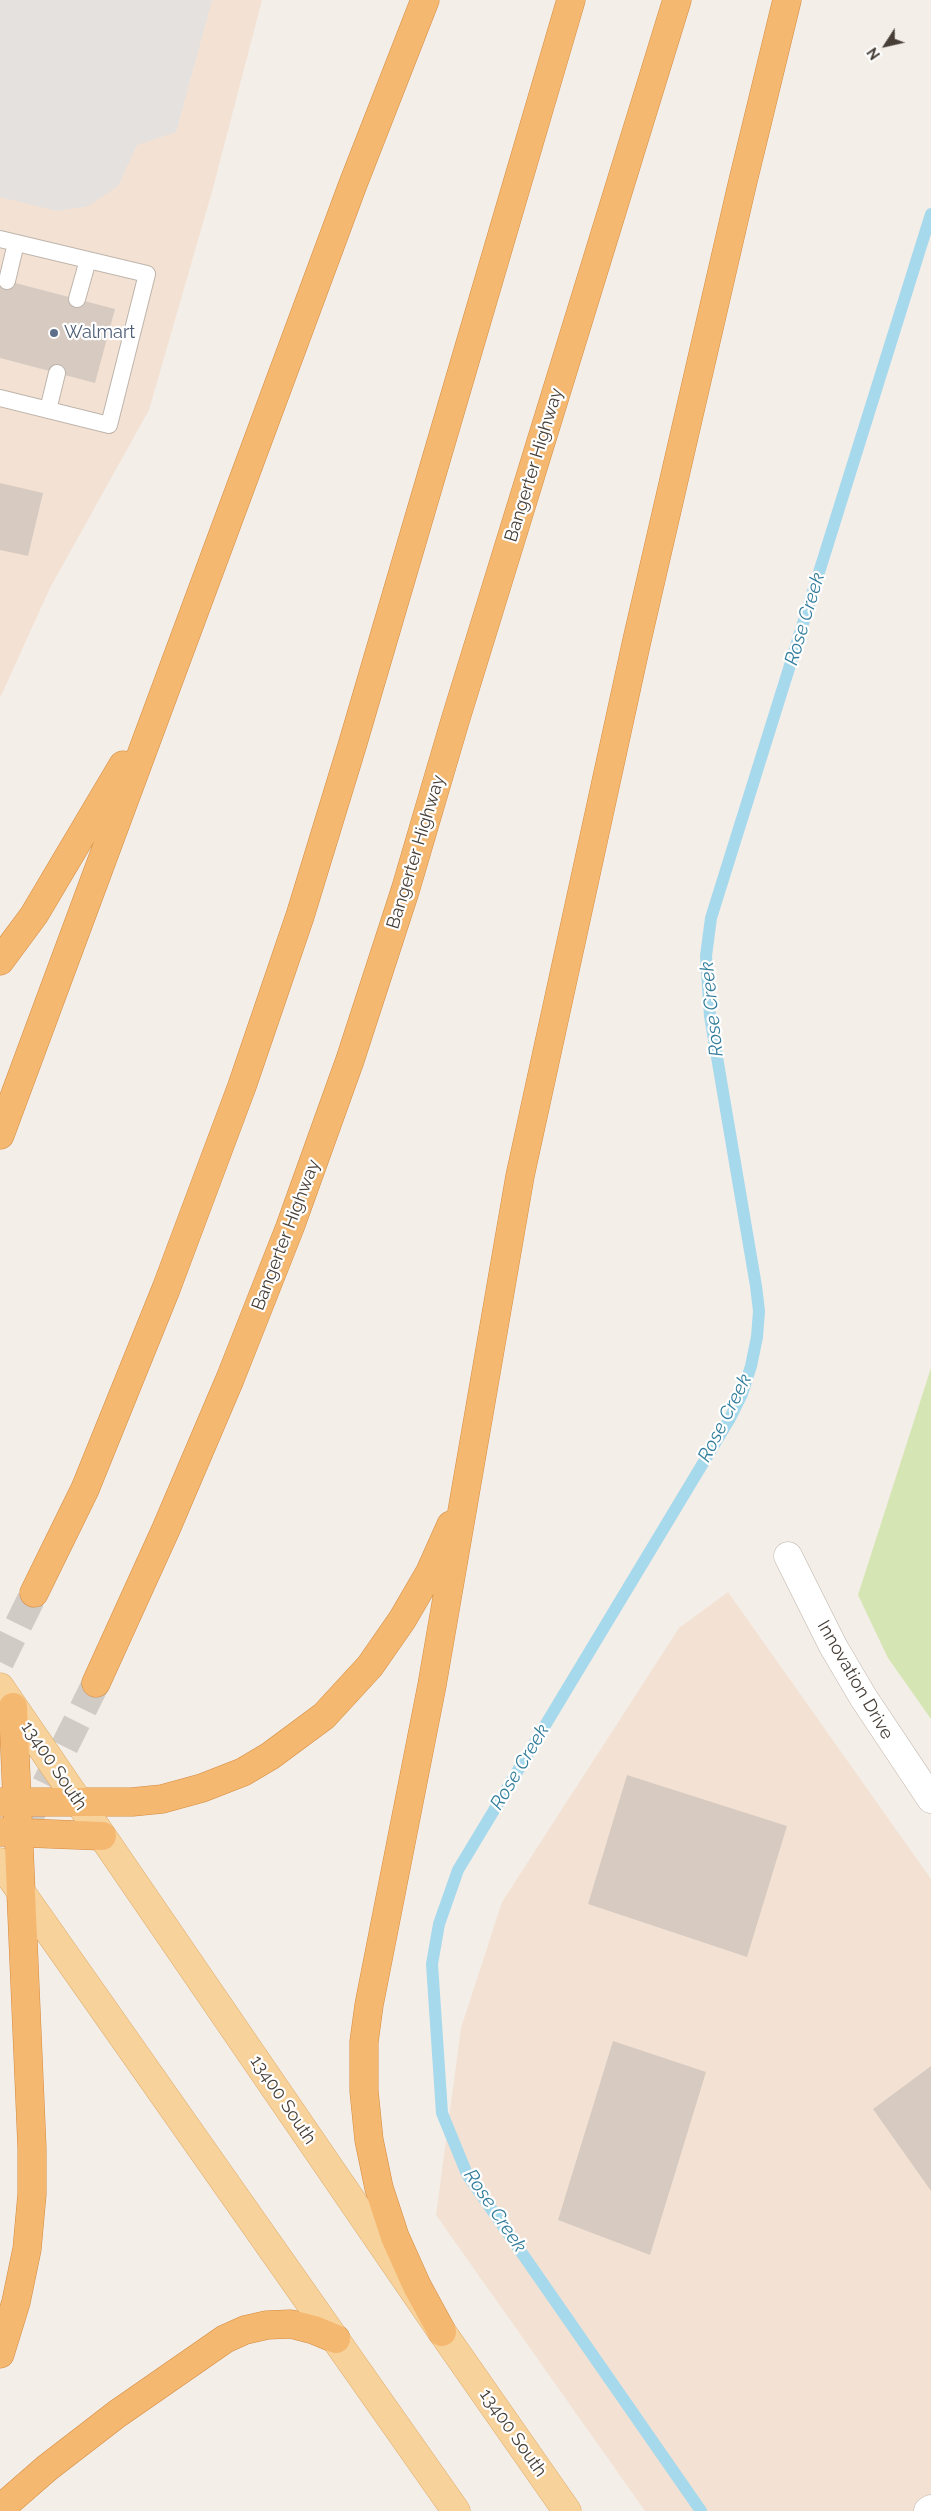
<!DOCTYPE html>
<style>
body{margin:0}
#map{position:relative;width:931px;height:2511px;overflow:hidden;background:#f3eee8;font-family:Raleway,sans-serif}
canvas{display:block}
.north{position:absolute;left:861px;top:20px;width:50px;height:50px;-webkit-text-stroke:4px #fff;paint-order:stroke;rotate:235deg;font-size:14px;font-weight:700;line-height:20px;text-align:center;color:#463e37}
.north::after{content:'';display:block;margin:auto;width:18px;height:22px;background:#463e37;clip-path:polygon(50% 0,100% 100%,50% 72%,0 100%)}
</style>
<div id="map">
<canvas width="931" height="2511"></canvas>
<div class="north">N</div>
</div>
<script>
const ctx = document.querySelector('canvas').getContext('2d');
ctx.lineJoin = 'round';
function fill(path, color) { ctx.fillStyle = color; ctx.fill(path, 'evenodd'); }
const poly = rows => new Path2D(rows.map(r => 'M' + r).join(''));
function stroke(path, color, width, dash) { ctx.strokeStyle = color; ctx.lineWidth = width; ctx.lineCap = dash ? 'butt' : 'round'; ctx.setLineDash(dash || []); ctx.stroke(path); }
function label(font, color, halo, rows, align = 'center') {
  ctx.font = font + ' Raleway,sans-serif'; ctx.lineWidth = 4.5; ctx.setLineDash([]); ctx.textBaseline = 'middle'; ctx.strokeStyle = halo; ctx.fillStyle = color; for (const [text, x, y, turn = 0] of rows) {
    ctx.save(); ctx.translate(x, y); ctx.rotate((+turn || 0) * Math.PI / 180); ctx.textAlign = isNaN(turn) ? turn : align; if (halo) ctx.strokeText(text, 0, 0); ctx.fillText(text, 0, 0); ctx.restore();
  }
}
fill(poly([
 [0,0,262,0,213,188,149,410,50,588,0,698],
 [728,1592,931,1879,931,2511,645,2511,436,2215,461,2028,502,1902,679,1628]
]), '#f3e2d4');
fill(poly([
 [931,1368,931,1719,888,1658,858,1595]
]), '#d5e5b3');
fill(poly([
 [0,0,212,0,176,132,137,145,118,186,88,206,57,211,0,197]
]), '#e4e1df');
stroke(poly([
 [701,2511,467,2174,442,2113,432,1964,439,1924,458,1870,729,1420,742,1394,751,1366,757,1337,759,1311,756,1286,710,1016,706,956,711,918,931,214]
]), '#a7d9ec', 12);
fill(poly([
 [0,279,115,309,95,383,0,358],
 [0,483,43,493,28,556,0,550],
 [627,1775,787,1826,747,1957,588,1904],
 [613,2041,706,2072,650,2255,558,2220],
 [931,2066,931,2191,873,2109]
]), '#d7cbc1');
stroke(poly([
 [0,1662,34,1593],
 [27,1822,96,1683]
]), '#d0cbc5', 28, [28, 14]);
const service = poly([
 [0,239,147,274,109,425,0,398],
 [7,281,16,243],
 [77,299,88,260],
 [48,410,57,373]
]);
const minor = poly([
 [788,1556,833,1646,863,1697,931,1799],
 [928,2511,931,2509]
]);
const primary = poly([
 [0,1687,442,2332,567,2511],
 [0,1862,456,2511]
]);
const motorway = poly([
 [0,961,34,915,123,765],
 [0,1135,353,184,425,0],
 [34,1593,85,1489,166,1289,242,1086,300,916,352,746,571,0],
 [96,1683,166,1529,230,1379,290,1227,350,1060,405,891,455,721,677,0],
 [0,1802,132,1802,162,1799,202,1788,243,1772,270,1756,324,1716,370,1666,402,1620,430,1572,451,1525],
 [1,1832,102,1836],
 [442,2332,417,2286,395,2237,379,2188,369,2140,364,2091,364,2042,369,2005,432,1685,520,1176,637,640,742,185,787,0],
 [0,2354,16,2302,27,2249,32,2194,32,2148,13,1707],
 [0,2509,47,2468,117,2414,225,2339,245,2330,267,2325,291,2324,314,2330,336,2339]
]);
stroke(service, '#beb4ab', 18);
stroke(minor, '#beb4ab', 29);
stroke(primary, '#ddac6c', 29);
stroke(motorway, '#d48b40', 29);
stroke(service, '#fff', 16);
stroke(minor, '#fff', 28);
stroke(primary, '#f8d29b', 28);
stroke(motorway, '#f5b870', 28);
for (const [x, y, r, color] of [
 [54,333,5,"#5c6f8a"]
]) { const dot = new Path2D(); dot.arc(x, y, r, 0, 2 * Math.PI); ctx.fillStyle = color; ctx.fill(dot); stroke(dot, '#fff', 2); }
label('18px', '#4e5e75', '#fff', [
 ["Walmart",64,333]
], 'left');
label('18px', '#463e37', '#fff', [
 ["Bangerter Highway",534,465,-73],
 ["Bangerter Highway",416,852,-73],
 ["Bangerter Highway",286,1235,-69],
 ["Innovation Drive",855,1680,60],
 ["13400 South",54,1766,56],
 ["13400 South",283,2100,56],
 ["13400 South",513,2433,55]
]);
label('italic 19px', '#327d9c', '#fff', [
 ["Rose Creek",805,619,-73],
 ["Rose Creek",712,1009,-96],
 ["Rose Creek",725,1418,-63],
 ["Rose Creek",520,1767,-59],
 ["Rose Creek",495,2211,56]
]);
</script>
